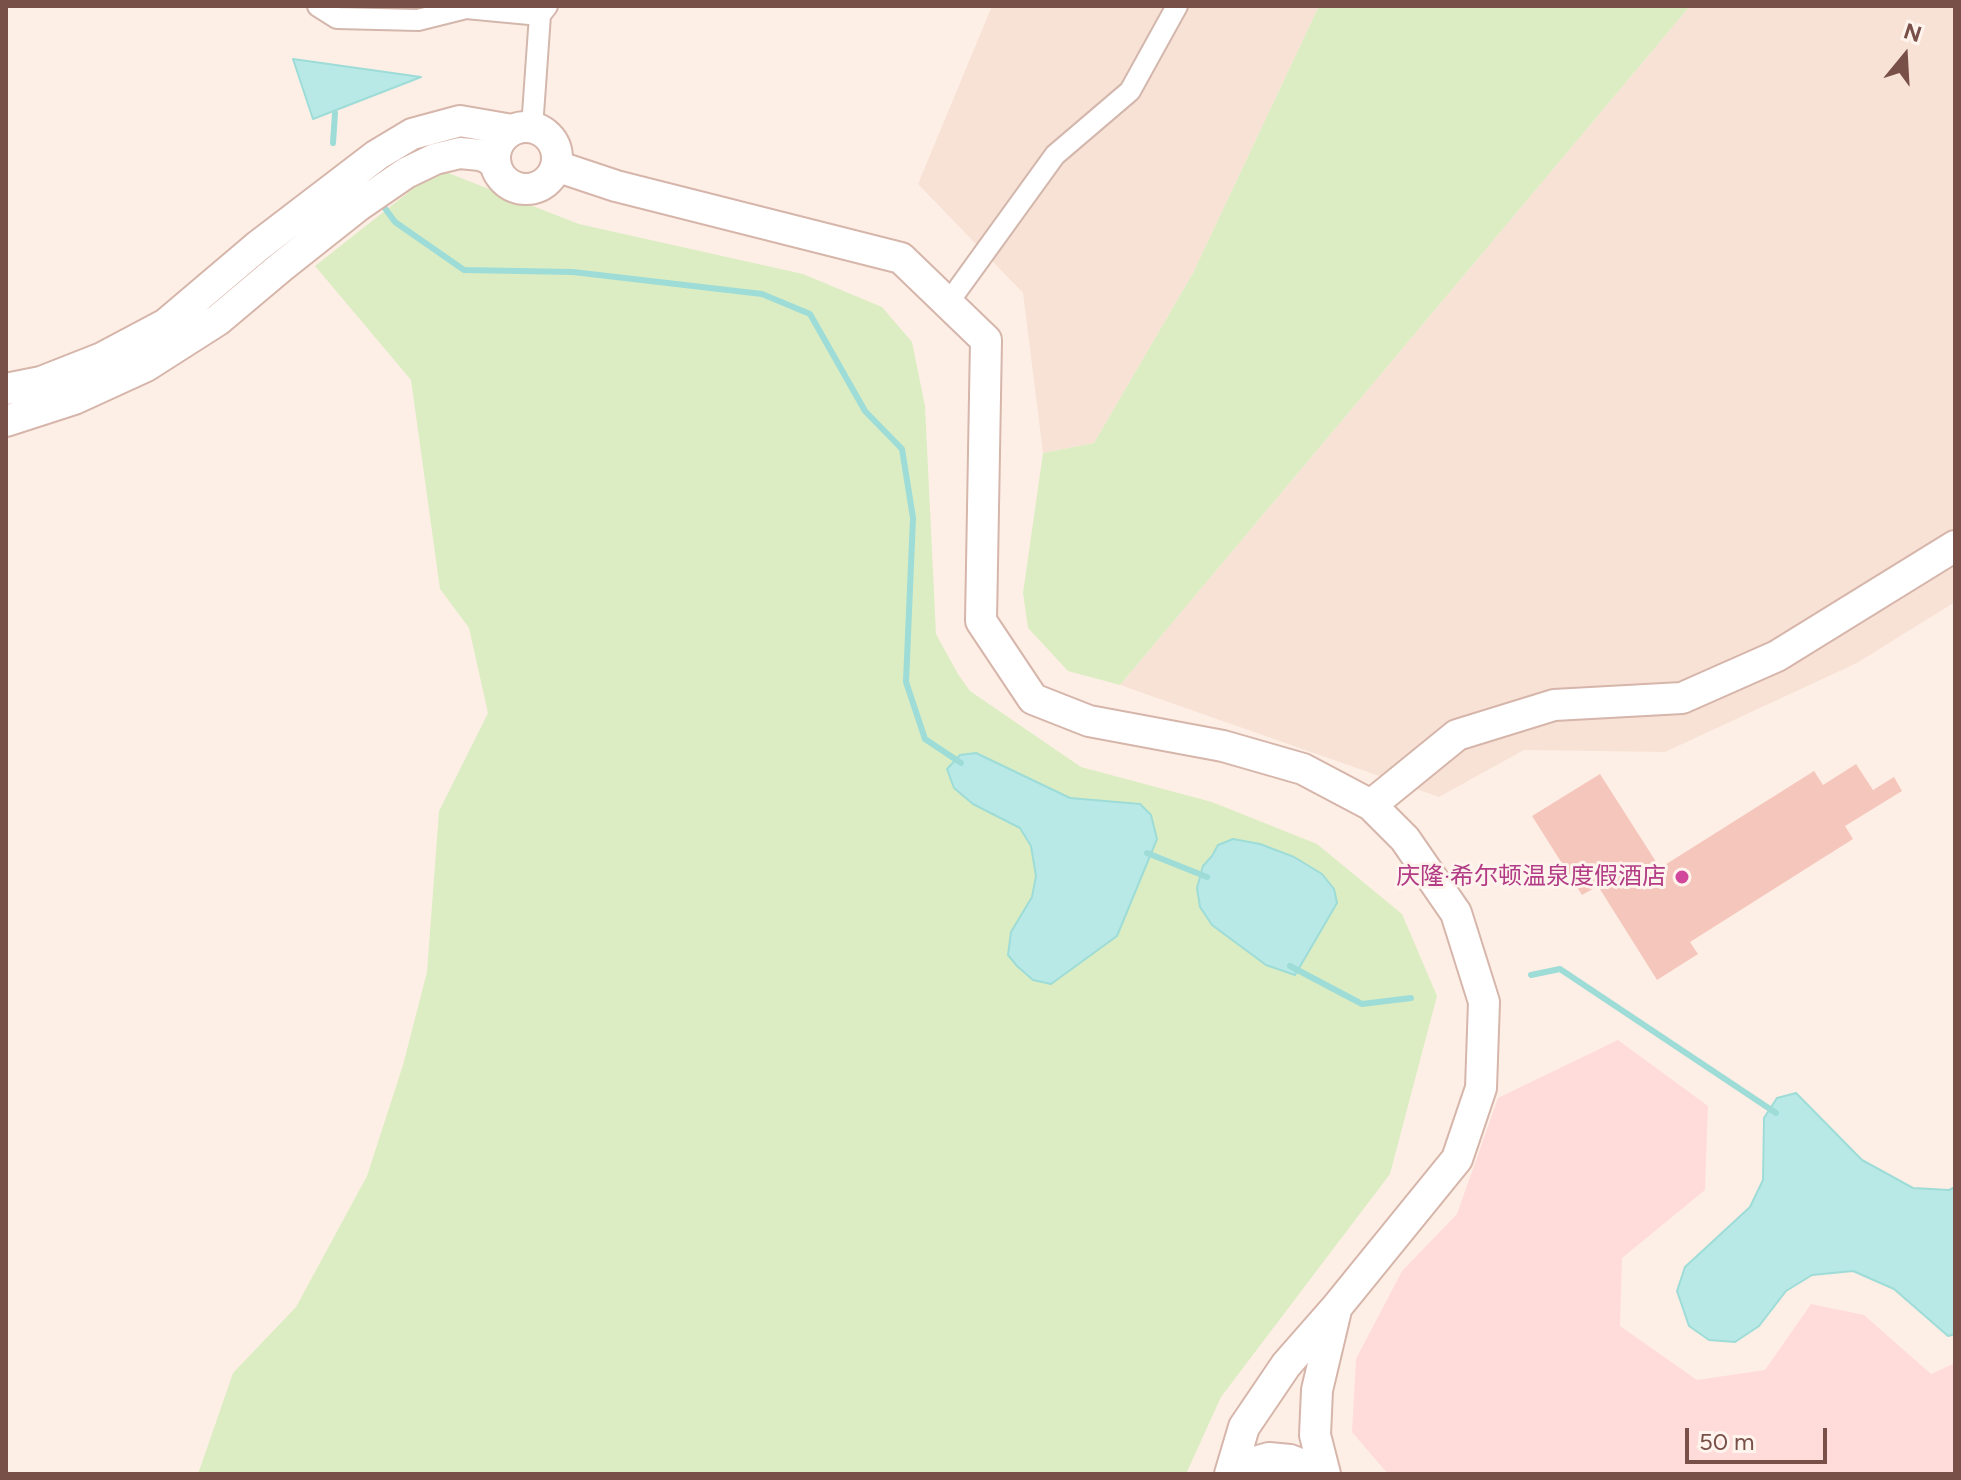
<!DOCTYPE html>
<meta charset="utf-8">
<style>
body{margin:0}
#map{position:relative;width:1961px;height:1480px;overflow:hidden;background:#feefe6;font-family:Figtree,sans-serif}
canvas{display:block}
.frame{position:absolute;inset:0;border:8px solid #795048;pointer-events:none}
.north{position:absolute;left:1865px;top:16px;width:80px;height:80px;-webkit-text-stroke:6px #fff4ed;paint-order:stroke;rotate:18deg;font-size:22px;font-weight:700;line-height:32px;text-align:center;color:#795048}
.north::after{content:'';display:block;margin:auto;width:28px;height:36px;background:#795048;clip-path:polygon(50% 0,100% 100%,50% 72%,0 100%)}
.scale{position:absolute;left:1685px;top:1428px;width:142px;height:36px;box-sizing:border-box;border:4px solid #795048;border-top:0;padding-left:10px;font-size:24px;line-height:28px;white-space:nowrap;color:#795048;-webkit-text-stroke:6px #fff4ed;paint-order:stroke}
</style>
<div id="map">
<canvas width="1961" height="1480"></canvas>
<div class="frame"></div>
<div class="north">N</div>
<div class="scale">50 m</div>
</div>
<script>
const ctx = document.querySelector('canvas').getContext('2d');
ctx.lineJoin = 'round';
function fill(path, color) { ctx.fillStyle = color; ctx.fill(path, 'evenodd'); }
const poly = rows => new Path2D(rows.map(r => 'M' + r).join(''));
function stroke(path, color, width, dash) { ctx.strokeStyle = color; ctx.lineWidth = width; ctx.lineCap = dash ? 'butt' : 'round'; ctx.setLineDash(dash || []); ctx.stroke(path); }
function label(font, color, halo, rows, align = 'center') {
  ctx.font = font + ' Figtree,"Noto Sans SC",sans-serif'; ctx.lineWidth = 6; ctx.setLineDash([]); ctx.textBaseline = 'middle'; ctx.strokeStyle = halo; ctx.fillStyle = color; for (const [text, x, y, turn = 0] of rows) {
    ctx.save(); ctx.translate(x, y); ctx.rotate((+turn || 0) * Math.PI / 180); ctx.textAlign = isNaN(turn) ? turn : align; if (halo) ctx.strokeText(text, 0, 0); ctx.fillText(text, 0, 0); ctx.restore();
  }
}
fill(poly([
 [992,6,1319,6,1193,273,1094,443,1043,453,1023,293,918,184],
 [1690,6,1955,6,1955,602,1857,663,1665,752,1524,750,1439,797,1120,685]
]), '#f8e2d6');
fill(poly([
 [1618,1040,1708,1106,1705,1190,1622,1258,1620,1326,1697,1380,1765,1370,1811,1304,1864,1315,1931,1374,1955,1363,1955,1474,1388,1474,1352,1432,1356,1359,1402,1271,1457,1214,1498,1098]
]), '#ffdcd9');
fill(poly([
 [1319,6,1690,6,1120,685,1068,671,1028,628,1023,593,1043,453,1094,443,1193,273],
 [438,169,579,224,803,274,882,307,912,342,925,406,936,634,958,674,970,691,1081,767,1212,802,1317,844,1402,914,1437,996,1390,1174,1221,1397,1186,1474,198,1474,233,1373,296,1307,367,1176,403,1065,427,972,439,811,488,713,469,628,440,589,411,380,315,266]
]), '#dcedc3');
const water = poly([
 [293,59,421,77,313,119,293,59],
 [976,753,1070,798,1140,804,1151,815,1157,839,1117,936,1051,984,1033,980,1017,966,1008,955,1011,932,1032,897,1036,876,1031,846,1020,828,973,804,954,788,947,769,960,755,976,753],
 [1233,839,1260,844,1294,857,1322,874,1334,889,1337,903,1295,975,1266,965,1212,925,1200,907,1197,888,1203,866,1212,856,1218,845,1233,839],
 [1796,1093,1862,1160,1913,1188,1949,1190,1955,1187,1955,1334,1948,1336,1894,1289,1853,1271,1812,1275,1786,1291,1759,1326,1735,1342,1709,1340,1689,1326,1677,1291,1685,1267,1750,1207,1763,1180,1764,1118,1777,1098,1796,1093]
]);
fill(water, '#b8e9e6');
stroke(water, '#9edcd8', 2);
stroke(poly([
 [333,143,335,113],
 [384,207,395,222,464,270,573,272,762,294,810,314,865,411,902,449,913,518,906,682,925,739,961,763],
 [1147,853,1207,877],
 [1290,966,1362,1004,1411,998],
 [1531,975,1560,969,1776,1113]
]), '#9edcd8', 6);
fill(poly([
 [1856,764,1873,790,1894,777,1902,791,1845,826,1853,839,1690,942,1698,954,1657,980,1598,886,1582,895,1532,816,1600,774,1660,868,1814,771,1823,785]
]), '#f5c6bb');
const street = poly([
 [318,6,337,18,418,20,466,8,540,15],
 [532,128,540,15,547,6],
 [948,303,1055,155,1130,91,1177,6]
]);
const secondary = poly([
 '495 158a31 31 0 1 1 62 0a31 31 0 1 1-62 0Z',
 [556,166,616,186,901,258,986,340,981,621,1033,699,1089,721,1223,746,1303,769,1371,805,1405,839,1456,913,1484,1002,1481,1088,1457,1159,1336,1308,1286,1365,1244,1427,1230,1474],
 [6,389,41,382,102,358,166,324,258,246,377,155,412,134,460,121,512,130],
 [6,421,74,399,146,366,218,320,281,267,358,206,406,173,435,159,460,153,480,155,488,158,496,165],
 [1371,805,1457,735,1554,705,1682,698,1777,656,1955,546],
 [1232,1474,1248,1464,1269,1458,1290,1460,1310,1468,1317,1474],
 [1325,1474,1315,1435,1317,1390,1336,1310]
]);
stroke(street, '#d3b7ad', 24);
stroke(secondary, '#d6b5aa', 34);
stroke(street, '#fff', 20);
stroke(secondary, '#fff', 30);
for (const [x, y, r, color] of [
 [1682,877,8,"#d1479c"]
]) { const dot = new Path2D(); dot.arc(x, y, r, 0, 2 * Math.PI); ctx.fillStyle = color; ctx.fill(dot); stroke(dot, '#fff4ed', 3); }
label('24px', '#b23c85', '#fff4ed', [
 ["庆隆·希尔顿温泉度假酒店",1666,877]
], 'right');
</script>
